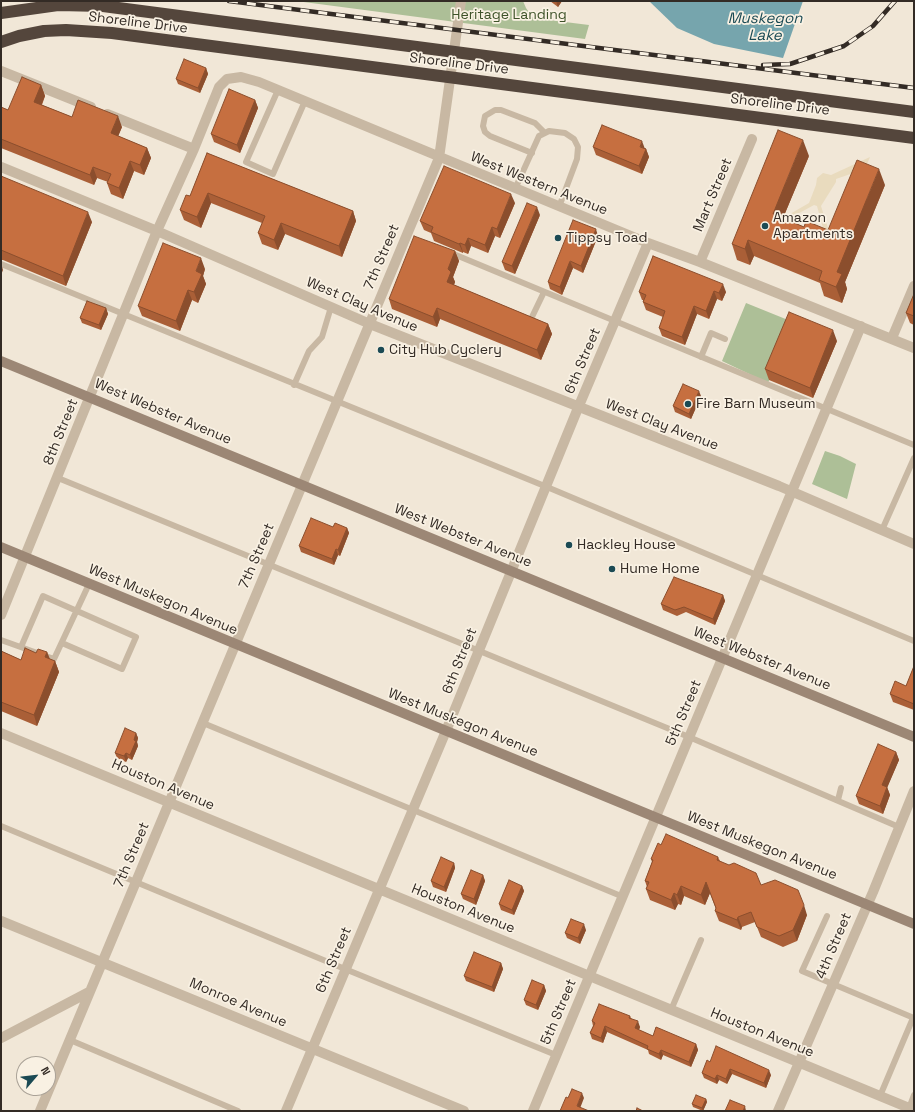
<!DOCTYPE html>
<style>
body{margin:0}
#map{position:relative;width:915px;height:1112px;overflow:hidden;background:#f1e7d7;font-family:"Space Grotesk",sans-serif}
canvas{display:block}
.frame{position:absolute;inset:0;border:2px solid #332b25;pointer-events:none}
.north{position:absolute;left:16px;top:1056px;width:40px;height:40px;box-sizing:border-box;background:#f9f1e3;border:1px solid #aaa297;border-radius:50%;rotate:62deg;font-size:11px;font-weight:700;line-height:16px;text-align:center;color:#332b25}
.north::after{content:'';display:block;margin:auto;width:14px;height:18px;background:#1b4a54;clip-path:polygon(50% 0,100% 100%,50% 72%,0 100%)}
</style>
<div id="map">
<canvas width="915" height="1112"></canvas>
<div class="frame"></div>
<div class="north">N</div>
</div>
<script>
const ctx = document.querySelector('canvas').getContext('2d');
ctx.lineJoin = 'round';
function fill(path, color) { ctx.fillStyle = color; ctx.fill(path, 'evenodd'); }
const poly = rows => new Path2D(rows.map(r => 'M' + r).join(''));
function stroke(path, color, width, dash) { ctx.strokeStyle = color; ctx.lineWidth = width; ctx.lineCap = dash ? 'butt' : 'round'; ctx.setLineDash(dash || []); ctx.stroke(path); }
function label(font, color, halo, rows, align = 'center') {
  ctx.font = font + ' "Space Grotesk",sans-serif'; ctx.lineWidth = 3.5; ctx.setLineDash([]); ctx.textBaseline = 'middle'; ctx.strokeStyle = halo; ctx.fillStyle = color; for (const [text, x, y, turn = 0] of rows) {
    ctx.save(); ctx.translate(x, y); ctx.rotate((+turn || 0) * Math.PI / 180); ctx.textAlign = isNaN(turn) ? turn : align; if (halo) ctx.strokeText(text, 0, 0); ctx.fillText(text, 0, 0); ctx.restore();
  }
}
fill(poly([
 [296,1,523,1,526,8,533,18,589,25,585,39],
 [746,303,793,322,768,383,722,361],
 [825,451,840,456,856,464,847,499,812,484]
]), '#adbf97');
fill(poly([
 [870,157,865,169,836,179,836,182,821,206,834,247,829,250,817,206,814,205,781,223,783,218,809,203,816,185,817,178,823,173,831,175]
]), '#e9dbbe');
fill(poly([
 [649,1,803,1,783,58,714,44,677,28]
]), '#76a5ad');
stroke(poly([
 [278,90,246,162,273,174,305,101],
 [532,153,490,136,485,132,483,126,485,116,495,110,501,110,535,123,545,133],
 [515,189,539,136,549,131,565,133,574,139,578,147,577,159,559,207],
 [451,253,914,445],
 [1,264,547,487,914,641],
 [531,319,544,292],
 [701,357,711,333,725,339],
 [294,385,309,351,322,337,331,307],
 [58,478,689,737,899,827],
 [882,530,914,458],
 [1,640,54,659,89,584],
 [21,647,43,596,136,637,122,669,62,643],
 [203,723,621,896],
 [838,800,841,788],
 [1,826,345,969,556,1055],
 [827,916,802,971,914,1018],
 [671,1010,701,940],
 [70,1040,238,1111],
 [880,1096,913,1018],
 [909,1108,914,1095]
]), '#c8b8a3', 6);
stroke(poly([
 [1,71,91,107],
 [107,114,194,149],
 [1,167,157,231,370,324,779,486,914,544],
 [700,262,752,139],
 [892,338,914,286],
 [1,615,157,231,194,149,219,87,227,79,241,77,259,82,648,243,700,262,914,348],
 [1,733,914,1110],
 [1,921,464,1111],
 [1,1038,89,992],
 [40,1111,439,158,461,1],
 [286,1111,446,731,578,408,648,243],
 [533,1111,861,326],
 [778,1111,873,892,914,791]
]), '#c8b8a3', 10);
stroke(poly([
 [1,361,914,737],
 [1,547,914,924]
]), '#9c8775', 10);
stroke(poly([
 [1,13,58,5,103,6,914,112],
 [1,42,19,36,44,31,66,30,112,33,914,138]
]), '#54463c', 12);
const rail = poly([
 [229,1,914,88],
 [763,65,790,64,844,46,873,26,895,1]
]);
stroke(rail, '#332b25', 4.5);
stroke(rail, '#f9f1e3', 3, [9]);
fill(poly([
 [550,1,562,1,558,7],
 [206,68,208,74,200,93,178,84,176,79],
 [41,85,45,96,42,105,72,117,122,127,118,136,147,148,151,158,144,175,134,171,123,199,111,194,107,183,108,182,97,178,94,185,1,148,1,107,8,110],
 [255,100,258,108,240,153,214,142,211,134],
 [593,147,645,148,646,149,649,157,642,174,596,155],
 [207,153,353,211,356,221,342,257,285,234,278,250,262,244,258,233,262,223,211,203,201,228,184,220,180,210,190,196],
 [809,156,783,218,804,227,828,230,885,185,845,282,847,289,842,303,824,296,820,283,754,256,750,265,737,260,732,244],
 [1,176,92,222,66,286,3,260,1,260],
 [515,203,500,238,495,236,488,253,471,246,468,254,463,252,463,253,434,241,431,233,424,230,420,221],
 [540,215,515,274,505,270,502,262],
 [598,236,583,273,573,268,562,295,550,289,548,282],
 [455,251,459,261,453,277,455,282,454,285,548,324,552,334,541,360,440,319,437,327,392,309,389,299],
 [653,256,726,292,722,301,717,299,709,319,697,314,685,345,662,336,659,328,663,317,646,310,643,302,643,300,642,300,639,292],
 [205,269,203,276,206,284,198,303,192,300,180,331,142,316,138,306],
 [914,294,914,325,910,323,906,313],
 [106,308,108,314,101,330,82,323,80,318],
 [837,341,813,398,769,380,765,369],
 [701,396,691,419,675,412,673,406],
 [333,527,347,528,349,533,340,556,338,555,334,565,301,552,299,546],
 [723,595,725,601,715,625,686,612,677,616,663,610,661,604],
 [1,651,21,660,36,653,47,652,50,659,55,661,59,672,37,726,1,711],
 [914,666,914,710,893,702,890,694,906,686],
 [136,733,138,738,137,742,138,746,132,760,128,758,126,762,117,758,115,753],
 [896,752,899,760,887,787,890,795,883,814,859,804,856,796],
 [661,845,718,857,720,861,761,885,807,915,797,941,783,947,761,937,755,922,742,927,741,930,719,921,715,911,716,909,710,893,705,905,684,896,681,905,678,904,675,910,650,900,646,889,647,887,645,881,652,862,651,859],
 [454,863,455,868,446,892,433,887,431,881],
 [483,875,485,881,476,905,463,899,461,894],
 [522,886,524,891,514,915,501,910,499,904],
 [586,930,580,944,567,938,565,933],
 [501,963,503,969,494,992,466,981,464,976],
 [544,985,546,991,538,1010,526,1005,524,1000],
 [630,1016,631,1018,640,1027,639,1030,653,1036,696,1044,698,1050,691,1067,663,1055,661,1060,649,1054,648,1050,607,1032,603,1043,592,1039,590,1033,593,1026,592,1021],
 [710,1062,771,1075,766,1088,732,1074,727,1084,719,1080,717,1084,704,1078,702,1073],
 [706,1099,707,1102,703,1111,693,1107,692,1104]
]), '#aa5f37');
fill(poly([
 [556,1,562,1,558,7],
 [206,68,208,74,200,93,198,88],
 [41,85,45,96,38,113,34,102],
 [255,100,258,108,240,153,237,145],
 [118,116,122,127,115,144,111,133],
 [803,140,809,156,778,230,773,214],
 [642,141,645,149,640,147],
 [147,148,151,158,144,175,140,165],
 [646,149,649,157,642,174,639,166],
 [130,161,134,171,123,199,119,188],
 [93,167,97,178,94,185,90,175],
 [879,169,885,185,845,282,847,289,842,303,836,287,837,272],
 [208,193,211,203,201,228,197,217],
 [511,194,515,203,500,238,497,229],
 [537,207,540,215,515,274,512,266],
 [353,211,356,221,342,257,339,246],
 [88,212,92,222,66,286,63,276],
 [281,223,285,234,278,250,274,240],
 [492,227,495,236,488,253,485,245],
 [596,229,598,236,583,273,581,266],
 [468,238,471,246,468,254,465,245],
 [748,240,754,256,750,265,745,249],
 [460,243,463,252,463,253,459,244],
 [455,251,459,261,453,277,455,282,451,292,447,282,448,269],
 [201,258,205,269,203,276,206,284,198,303,194,292,196,271],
 [570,261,573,268,562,295,560,287],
 [1,263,3,270,1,275],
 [723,284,726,292,722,301,719,293],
 [188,290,192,300,180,331,176,321],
 [714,291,717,299,709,319,706,311],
 [694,306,697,314,685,345,682,337],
 [106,308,108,314,101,330,99,325],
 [437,308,440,319,437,327,433,317],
 [548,324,552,334,541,360,537,350],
 [833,330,837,341,813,398,810,388],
 [699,391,701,396,691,419,689,414],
 [347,528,349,533,340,556,338,550],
 [336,549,338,555,334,565,332,559],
 [723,595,725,601,715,625,713,619],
 [47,652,51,663,45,657],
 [55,661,59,672,37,726,34,715],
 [136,733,138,738,137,742,138,746,132,760,130,755,134,740],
 [896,752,899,760,885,793,882,785],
 [126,753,128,758,126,762,124,756],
 [887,787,890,795,883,814,880,806],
 [454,863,455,868,446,892,444,887],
 [483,875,485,881,476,905,474,899],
 [706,882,710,893,705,905,701,895],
 [522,886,524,891,514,915,512,910],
 [681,886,684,896,681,905,677,895],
 [674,893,678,904,675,910,671,900],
 [804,905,807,915,797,941,793,930],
 [738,917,742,927,741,930,737,920],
 [584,924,586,930,580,944,578,938],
 [501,963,503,969,494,992,492,987],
 [544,985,546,991,538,1010,536,1005],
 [638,1021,640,1027,637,1034,635,1028],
 [605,1026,607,1032,603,1043,601,1038],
 [696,1044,698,1050,691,1067,689,1062],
 [661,1050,663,1055,661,1060,659,1054],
 [730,1069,732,1074,727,1084,726,1079],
 [769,1070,771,1075,766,1088,764,1083],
 [717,1075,719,1080,717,1084,715,1079],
 [582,1093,584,1098,579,1111,577,1106],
 [706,1099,707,1102,703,1111,702,1108],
 [745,1106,746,1111,743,1111]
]), '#8b4e2d');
const building = poly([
 [184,59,206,68,198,88,176,79,184,59],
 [22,77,41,85,34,102,72,117,78,100,118,116,111,133,147,148,140,165,130,161,119,188,107,183,111,174,93,167,90,175,1,139,1,107,8,110,22,77],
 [229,89,255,100,237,145,211,134,229,89],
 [602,125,642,141,640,147,646,149,639,166,593,147,602,125],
 [778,130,803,140,773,214,804,227,806,221,828,230,857,160,879,169,837,272,842,274,836,287,819,280,822,271,748,240,745,249,732,244,778,130],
 [207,153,353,211,339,246,281,223,274,240,258,233,265,216,208,193,197,217,180,210,186,195,190,196,207,153],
 [444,166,511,194,497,229,492,227,485,245,468,238,465,245,460,243,459,244,431,232,433,227,420,221,444,166],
 [1,176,88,212,63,276,1,250,1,176],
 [527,203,537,207,512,266,502,262,527,203],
 [573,220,596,229,581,266,570,261,560,287,548,282,573,220],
 [414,236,455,251,448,269,451,272,447,282,548,324,537,350,437,308,433,317,389,299,414,236],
 [163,243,201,258,196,271,202,274,194,292,188,290,176,321,138,306,163,243],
 [653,256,723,284,719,293,714,291,706,311,694,306,682,337,659,328,665,311,643,302,646,295,639,292,653,256],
 [914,294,914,316,906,313,914,294],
 [87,301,106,308,99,325,80,318,87,301],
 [789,312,833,330,810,388,765,369,789,312],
 [683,384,699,391,689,414,673,406,683,384],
 [311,518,333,527,335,523,347,528,338,550,336,549,332,559,299,546,311,518],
 [674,577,723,595,713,619,684,607,675,610,661,604,674,577],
 [25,648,36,653,38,649,47,652,45,657,55,661,34,715,1,702,1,651,21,660,25,648],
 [914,666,914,704,890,694,895,681,906,686,914,666],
 [125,728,136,733,134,740,136,741,130,755,126,753,124,756,115,753,125,728],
 [878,744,896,752,882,785,887,787,880,806,856,796,878,744],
 [666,834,718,857,717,860,729,865,734,863,756,873,761,885,775,880,798,890,804,905,793,930,779,936,757,927,751,912,738,917,737,920,715,911,716,908,706,882,701,895,681,886,677,895,674,893,671,900,646,889,649,882,645,881,653,860,651,859,658,843,661,845,666,834],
 [441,857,454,863,444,887,431,881,441,857],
 [471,870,483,875,474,899,461,894,471,870],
 [509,880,522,886,512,910,499,904,509,880],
 [571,919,584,924,578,938,565,933,571,919],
 [474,952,501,963,492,987,464,976,474,952],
 [532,980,544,985,536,1005,524,1000,532,980],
 [599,1004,630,1016,629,1018,638,1021,635,1028,653,1036,656,1027,696,1044,689,1062,661,1050,659,1054,647,1049,648,1046,605,1026,601,1038,590,1033,595,1023,592,1021,599,1004],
 [716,1046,769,1070,764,1083,730,1069,726,1079,717,1075,715,1079,702,1073,707,1060,710,1062,716,1046],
 [572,1089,582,1093,577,1106,589,1111,560,1111,566,1097,568,1098,572,1089],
 [696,1095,706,1099,702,1108,692,1104,696,1095],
 [730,1100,745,1106,743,1111,725,1111,730,1100],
 [637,1108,643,1111,636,1111,637,1108]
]);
fill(building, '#c66f40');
stroke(building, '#8b4e2d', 1);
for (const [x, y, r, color] of [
 [765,226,4,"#1b4a54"],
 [558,238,4,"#1b4a54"],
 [381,350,4,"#1b4a54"],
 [688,404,4,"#1b4a54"],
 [569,545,4,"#1b4a54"],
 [612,569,4,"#1b4a54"]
]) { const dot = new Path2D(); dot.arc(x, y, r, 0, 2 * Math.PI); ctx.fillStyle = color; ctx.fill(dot); stroke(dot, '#f9f1e3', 1.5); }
label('14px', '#3e5229', '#f9f1e3', [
 ["Heritage Landing",509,15]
]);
label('14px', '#332b25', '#f9f1e3', [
 ["Shoreline Drive",138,23,7],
 ["Shoreline Drive",459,64,7],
 ["Shoreline Drive",780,105,7],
 ["West Western Avenue",539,184,22],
 ["Mart Street",713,195,-67],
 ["7th Street",382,257,-67],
 ["West Clay Avenue",362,305,23],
 ["6th Street",583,361,-67],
 ["West Webster Avenue",163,412,23],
 ["West Clay Avenue",662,425,21],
 ["8th Street",61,432,-68],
 ["West Webster Avenue",463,536,22],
 ["7th Street",257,556,-67],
 ["West Muskegon Avenue",163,600,23],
 ["West Webster Avenue",762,659,22],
 ["6th Street",460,661,-68],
 ["5th Street",684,713,-67],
 ["West Muskegon Avenue",463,723,22],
 ["Houston Avenue",163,785,23],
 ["West Muskegon Avenue",762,846,22],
 ["7th Street",132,855,-67],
 ["Houston Avenue",463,909,22],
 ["4th Street",834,946,-67],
 ["6th Street",334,960,-67],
 ["Monroe Avenue",238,1003,23],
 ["5th Street",559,1012,-67],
 ["Houston Avenue",762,1033,22]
]);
label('14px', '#332b25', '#f9f1e3', [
 ["Amazon",773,218],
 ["Apartments",773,234],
 ["Tippsy Toad",566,238],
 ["City Hub Cyclery",389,350],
 ["Fire Barn Museum",696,404],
 ["Hackley House",577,545],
 ["Hume Home",620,569]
], 'left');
label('italic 15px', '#1b4a54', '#f9f1e3', [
 ["Muskegon",765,19],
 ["Lake",765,36]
]);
</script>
